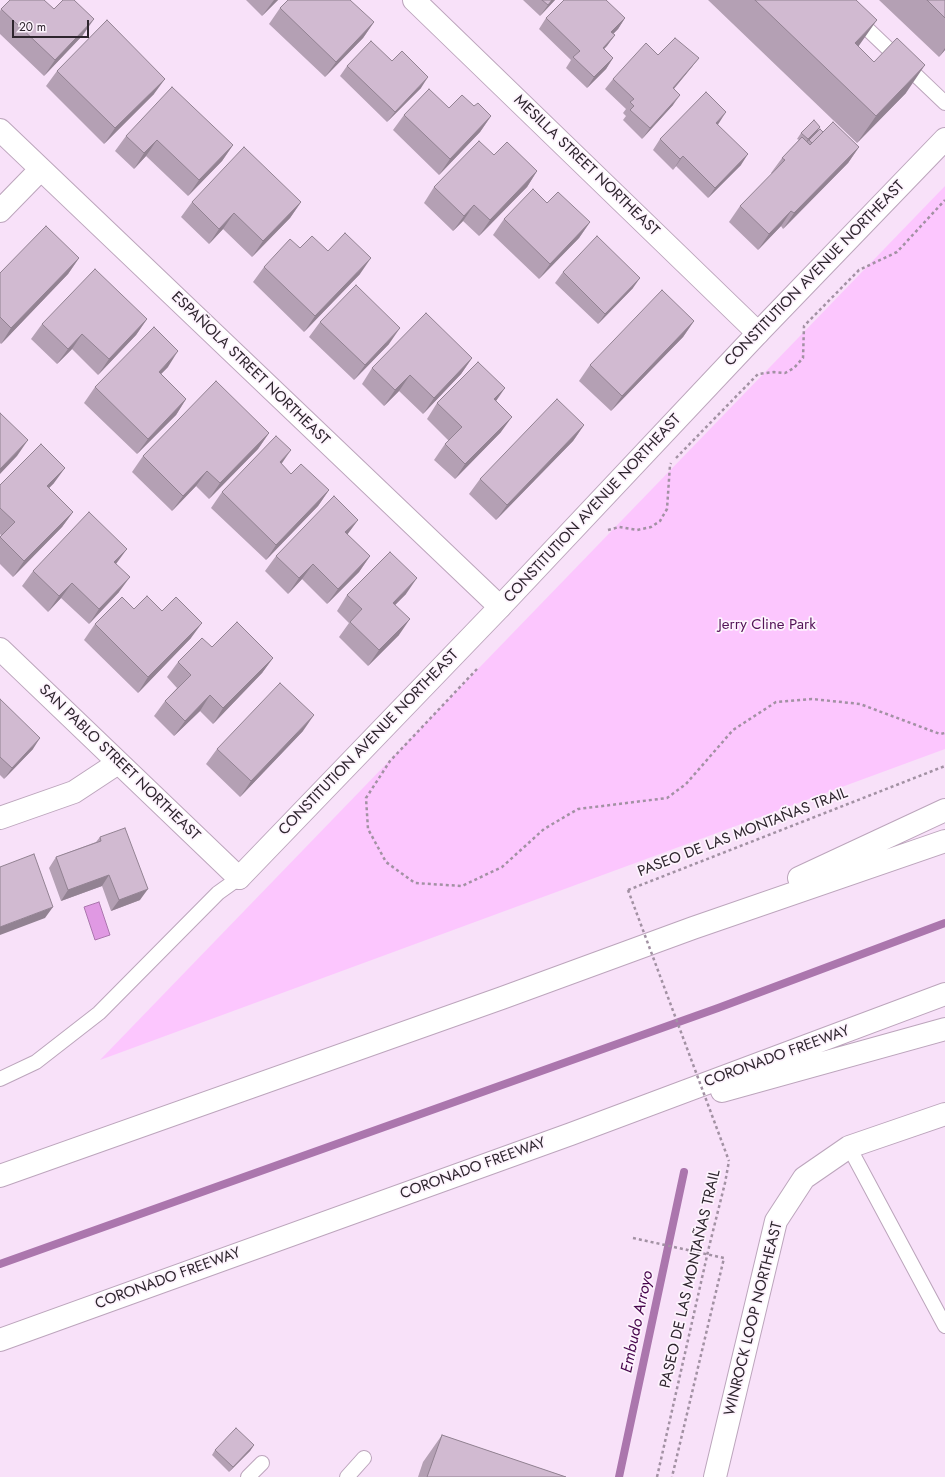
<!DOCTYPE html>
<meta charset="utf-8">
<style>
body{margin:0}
#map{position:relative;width:945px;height:1477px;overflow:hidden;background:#f8e1f9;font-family:Jost,sans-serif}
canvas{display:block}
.scale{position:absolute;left:12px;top:20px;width:77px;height:18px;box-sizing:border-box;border:2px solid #2e252e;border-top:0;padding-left:5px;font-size:12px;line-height:14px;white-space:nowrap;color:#2e252e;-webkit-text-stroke:3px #fdf3fd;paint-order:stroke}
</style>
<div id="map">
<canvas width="945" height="1477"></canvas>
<div class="scale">20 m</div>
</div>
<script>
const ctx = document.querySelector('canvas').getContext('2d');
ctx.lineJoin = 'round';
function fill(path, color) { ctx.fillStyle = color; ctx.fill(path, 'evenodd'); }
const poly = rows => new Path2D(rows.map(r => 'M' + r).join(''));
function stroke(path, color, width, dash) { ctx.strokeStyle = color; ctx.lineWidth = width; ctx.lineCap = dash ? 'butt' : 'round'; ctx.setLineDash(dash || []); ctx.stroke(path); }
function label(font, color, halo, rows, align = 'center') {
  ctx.font = font + ' Jost,sans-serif'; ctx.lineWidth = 3.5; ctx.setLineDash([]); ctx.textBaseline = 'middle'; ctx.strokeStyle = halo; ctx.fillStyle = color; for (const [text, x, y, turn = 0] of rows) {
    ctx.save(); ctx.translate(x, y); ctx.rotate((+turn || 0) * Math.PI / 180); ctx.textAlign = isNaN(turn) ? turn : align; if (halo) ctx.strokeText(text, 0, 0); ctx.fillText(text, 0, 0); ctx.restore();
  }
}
fill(poly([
 [945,186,945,749,100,1060]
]), '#fcc6fe');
const water = poly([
 [99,902,110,935,95,940,84,907,99,902]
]);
fill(water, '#e099e3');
stroke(water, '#ab76ad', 1);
stroke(poly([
 [0,1264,718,1008,945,923],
 [619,1477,684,1172]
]), '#ab76ad', 8);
const service = poly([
 [837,0,945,103],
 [0,1079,36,1062,99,1013,218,893,239,878],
 [849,1147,945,1326],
 [248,1477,262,1463],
 [347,1477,364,1458]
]);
const minor = poly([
 [414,0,758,333],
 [0,130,500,607],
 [0,211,40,170],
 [0,649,239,878],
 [0,818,74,792,118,763],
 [715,1477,776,1221,804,1178,849,1147,945,1114]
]);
const tertiary = poly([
 [239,878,500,607,758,333,945,139]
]);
const motorway = poly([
 [799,878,945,810],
 [722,1091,945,1029],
 [0,1176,502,998,693,928,945,841],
 [0,1340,571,1134,945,994]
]);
stroke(service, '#bca5bc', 16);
stroke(minor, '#bca5bc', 24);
stroke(tertiary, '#bca5bc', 24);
stroke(motorway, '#bca5bc', 24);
stroke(poly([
 [676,458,758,374,774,372,785,373,794,368,803,358,804,326,859,270,897,252,945,200],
 [608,530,619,527,637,530,651,527,660,521,667,509,670,465,671,463],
 [477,669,390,761,366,798,368,829,386,862,415,883,462,886,502,867,544,829,578,809,667,798,686,784,733,730,776,702,812,699,860,704,940,734,945,733],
 [628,890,945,766],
 [633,1238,724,1258,672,1477],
 [657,1477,709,1247,725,1183,729,1161]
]), '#a291a3', 2.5, [3, 3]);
stroke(service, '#fff', 14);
stroke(minor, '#fff', 22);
stroke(tertiary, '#fff', 22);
stroke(motorway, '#fff', 22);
stroke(poly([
 [628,890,729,1161]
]), '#a291a3', 2.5, [3, 3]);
fill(poly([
 [246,0,278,0,262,16],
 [523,0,555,0,540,16],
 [708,0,856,0,858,47,906,93,857,143],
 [879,0,945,0,945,50,939,57],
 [280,8,374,22,363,38,325,77,269,24],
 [1,9,54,9,83,35,44,76,0,34,0,11],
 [546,18,625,18,618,29,613,34,615,35,604,49,613,58,606,69,587,88,566,68,571,60,539,29],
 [658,55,699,58,691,68,674,89,673,105,642,139,623,120,626,116,623,113,626,109,605,89,613,79],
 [347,66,421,88,387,122,340,76],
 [57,71,154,94,104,144,46,86],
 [474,106,491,116,480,132,439,175,393,130,404,115,449,108],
 [719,123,718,124,741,165,708,198,676,166,673,170,653,150,660,139],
 [817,131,823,132,859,147,848,163,783,229,781,226,758,250,729,222,740,206,772,174,771,173,782,158,799,140,797,139,801,133],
 [126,136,233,145,222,161,188,196,146,156,134,169,115,151],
 [537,171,527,187,479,236,463,221,453,231,424,203,434,187],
 [192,202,301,202,290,218,252,257,223,229,209,244,181,217],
 [547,203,590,222,579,238,539,279,493,235,504,219],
 [300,248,328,251,360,274,304,332,253,282,264,267],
 [79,258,68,274,1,344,0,343,0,273],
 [563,272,633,288,598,324,555,283],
 [147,319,136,335,98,375,72,349,57,364,31,339,42,324],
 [694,321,683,337,611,411,579,381,590,365],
 [320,322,389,344,354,380,309,337],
 [472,358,461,374,423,414,399,391,384,406,362,384,372,368],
 [168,367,161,374,186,399,176,415,137,454,84,403,95,387],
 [496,401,501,432,455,479,434,460,445,444,449,441,427,419,437,403],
 [584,425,573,441,496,520,469,494,480,479],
 [269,433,258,449,209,499,196,486,172,511,132,472,143,456],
 [281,464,291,474,329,490,318,506,266,560,211,508,222,492],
 [54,483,49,488,73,512,62,527,13,577,0,564,0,537,1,535,0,534,0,485],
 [358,520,347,534,370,556,359,572,327,604,302,579,288,594,265,571,276,556],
 [117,564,119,592,89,624,61,598,48,612,22,586,33,571],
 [406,594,395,605,399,635,368,666,339,637,349,623,337,611,347,595],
 [134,609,162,611,191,638,138,693,84,640,95,624],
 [212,647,273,658,262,673,213,724,200,711,174,736,154,716,165,701,177,688,167,677,178,662],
 [0,699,33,749,4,779,0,775],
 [303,731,240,797,206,764,217,749],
 [100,837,140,900,111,911,102,886,61,901,49,868,56,857,96,842],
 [442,1435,566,1477,418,1477,423,1462],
 [254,1445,250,1451,229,1472,212,1455,215,1450]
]), '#b4a0b4');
fill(poly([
 [274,0,278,0,262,16],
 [552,0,555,0,540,16,548,5],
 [625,18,618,29,604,43,611,32],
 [94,19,83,35,44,76,55,60],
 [877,20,858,47,855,43],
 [374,22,363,38,325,77,336,62],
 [615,35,607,46,595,58,603,48],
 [945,48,945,50,939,57],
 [613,58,606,69,587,88,594,77],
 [699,58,691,68,666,98,673,88],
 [925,65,906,93,857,143,876,116],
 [428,77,421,88,387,122,395,112],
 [165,79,154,94,104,144,115,128],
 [680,95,673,105,642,139,650,128],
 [726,112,719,123,709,133,716,123],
 [491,116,480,132,439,175,450,159],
 [820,127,817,132,804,145,808,139],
 [157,140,146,156,134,169,144,153],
 [233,145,222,161,188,196,199,180],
 [859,147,848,163,783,229,794,213],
 [748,154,741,165,708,198,715,188],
 [683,156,676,166,673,170,680,159],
 [537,171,527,187,479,236,490,220],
 [301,202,290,218,252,257,263,241],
 [474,205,463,221,453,231,464,216],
 [791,211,781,226,758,250,769,234],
 [234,213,223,229,209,244,219,229],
 [590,222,579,238,539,279,550,264],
 [79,258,68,274,1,344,11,328],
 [371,258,360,274,304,332,315,316],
 [640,278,633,288,598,324,605,314],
 [147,319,136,335,98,375,109,359],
 [694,321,683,337,611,411,622,396],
 [400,328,389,344,354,380,365,365],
 [82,334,72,349,57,364,68,349],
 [178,351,168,367,148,387,159,372],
 [472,358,461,374,423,414,434,398],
 [410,375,399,391,384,406,395,390],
 [505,388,494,404,494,399],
 [186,399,176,415,137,454,148,439],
 [512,417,501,432,455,479,465,464],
 [584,425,573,441,496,520,507,505],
 [269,433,258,449,209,499,220,483],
 [28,440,17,456,0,474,0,469],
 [291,450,280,466,280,462],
 [65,468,54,483,36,501,47,486],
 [207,471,196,486,172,511,183,496],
 [329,490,318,506,266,560,276,545],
 [73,512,62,527,13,577,24,561],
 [358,520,347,535,345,532],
 [127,549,116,564,114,562],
 [370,556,359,572,327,604,338,589],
 [313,564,302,579,288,594,299,578],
 [130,577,119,592,89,624,99,609],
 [417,578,406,594,382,618,393,603],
 [72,583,61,598,48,612,59,596],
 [410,619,399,635,368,666,379,650],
 [202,623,191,638,138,693,148,677],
 [273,658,262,673,213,724,223,708],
 [210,695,200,711,174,736,185,721],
 [314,715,303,731,240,797,251,781],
 [40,738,33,749,4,779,12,768],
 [109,875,102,886,61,901,68,890],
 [148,889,140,900,111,911,119,900],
 [53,907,45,918,0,935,0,927],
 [254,1445,250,1451,229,1472,233,1467]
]), '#928292');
const building = poly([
 [10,0,44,0,54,9,63,0,74,0,94,19,55,60,1,9,10,0],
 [288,0,350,0,374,22,336,62,280,8,288,0],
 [542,0,552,0,548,5,542,0],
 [564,0,606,0,625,18,611,32,615,35,603,48,613,58,594,77,573,57,580,51,546,18,564,0],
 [755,0,856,0,877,20,855,43,874,62,897,38,925,65,876,116,755,0],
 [927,0,945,0,945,18,927,0],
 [107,20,165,79,115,128,57,71,107,20],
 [675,38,699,58,673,88,680,95,650,128,630,110,634,106,630,102,634,99,613,79,646,43,658,55,675,38],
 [371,41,392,61,402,51,428,77,395,112,347,66,371,41],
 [172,87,233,145,199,180,157,140,144,153,126,136,172,87],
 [429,89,449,108,462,95,474,106,478,103,491,116,450,159,404,115,429,89],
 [706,92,726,112,716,123,748,154,715,188,683,156,680,159,660,139,706,92],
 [814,120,820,127,808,139,801,133,814,120],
 [833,122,859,147,794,213,791,211,769,234,740,206,785,160,782,158,802,137,810,145,833,122],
 [820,129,823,132,812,143,809,140,820,129],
 [479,141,494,155,507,142,537,171,490,220,474,205,464,216,434,187,479,141],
 [244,147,301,202,263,241,234,213,219,229,192,202,244,147],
 [533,189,547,203,558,192,590,222,550,264,504,219,533,189],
 [46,226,79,258,11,328,0,317,0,273,46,226],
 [345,233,371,258,315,316,264,267,290,239,300,248,312,236,328,251,345,233],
 [597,236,640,278,605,314,563,272,597,236],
 [95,269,147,319,109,359,82,334,68,349,42,324,95,269],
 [356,285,400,328,365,365,320,322,356,285],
 [662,290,694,321,622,396,590,365,662,290],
 [426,313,472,358,434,398,410,375,395,390,372,368,426,313],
 [154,327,178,351,159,372,186,399,148,439,95,387,154,327],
 [478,362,505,388,494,399,512,417,465,464,445,444,462,427,437,403,478,362],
 [216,381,269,433,220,483,207,471,183,496,143,456,216,381],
 [557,399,584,425,507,505,480,479,557,399],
 [0,413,28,440,0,469,0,413],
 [276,436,291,450,280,462,291,474,301,464,329,490,276,545,222,492,276,436],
 [41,444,65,468,47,486,73,512,24,561,0,537,15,522,0,508,0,485,41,444],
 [334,496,358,520,345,532,370,556,338,589,313,564,299,578,276,556,334,496],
 [89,512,127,549,114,562,130,577,99,609,72,583,59,596,33,571,89,512],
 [390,552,417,578,393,603,410,619,379,650,350,622,362,609,347,595,390,552],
 [147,596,162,611,176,597,202,623,148,677,95,624,122,597,134,609,147,596],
 [237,622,273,658,223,708,210,695,185,721,165,701,191,675,178,662,202,638,212,647,237,622],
 [280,683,314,715,251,781,217,749,280,683],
 [0,699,40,738,12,768,0,757,0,699],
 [125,828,148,889,119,900,109,875,68,890,56,857,101,841,100,837,125,828],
 [34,854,53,907,0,927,0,867,34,854],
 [236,1428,254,1445,233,1467,215,1450,236,1428],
 [442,1435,566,1477,427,1477,442,1435]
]);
fill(building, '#d1bad1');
stroke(building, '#928292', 1);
label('15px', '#2e252e', '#fdf3fd', [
 ["MESILLA STREET NORTHEAST",586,166,44],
 ["CONSTITUTION AVENUE NORTHEAST",815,274,-46],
 ["ESPAÑOLA STREET NORTHEAST",250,369,44],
 ["CONSTITUTION AVENUE NORTHEAST",593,509,-47],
 ["CONSTITUTION AVENUE NORTHEAST",369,743,-46],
 ["SAN PABLO STREET NORTHEAST",119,763,44],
 ["PASEO DE LAS MONTAÑAS TRAIL",743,833,-21],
 ["CORONADO FREEWAY",777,1057,-20],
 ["CORONADO FREEWAY",473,1169,-20],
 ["CORONADO FREEWAY",168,1279,-20],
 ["PASEO DE LAS MONTAÑAS TRAIL",691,1279,-77],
 ["WINROCK LOOP NORTHEAST",754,1319,-76]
]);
label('15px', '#531357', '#fdf3fd', [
 ["Jerry Cline Park",767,625]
]);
label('italic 16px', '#47054c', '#fdf3fd', [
 ["Embudo Arroyo",638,1322,-78]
]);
</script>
